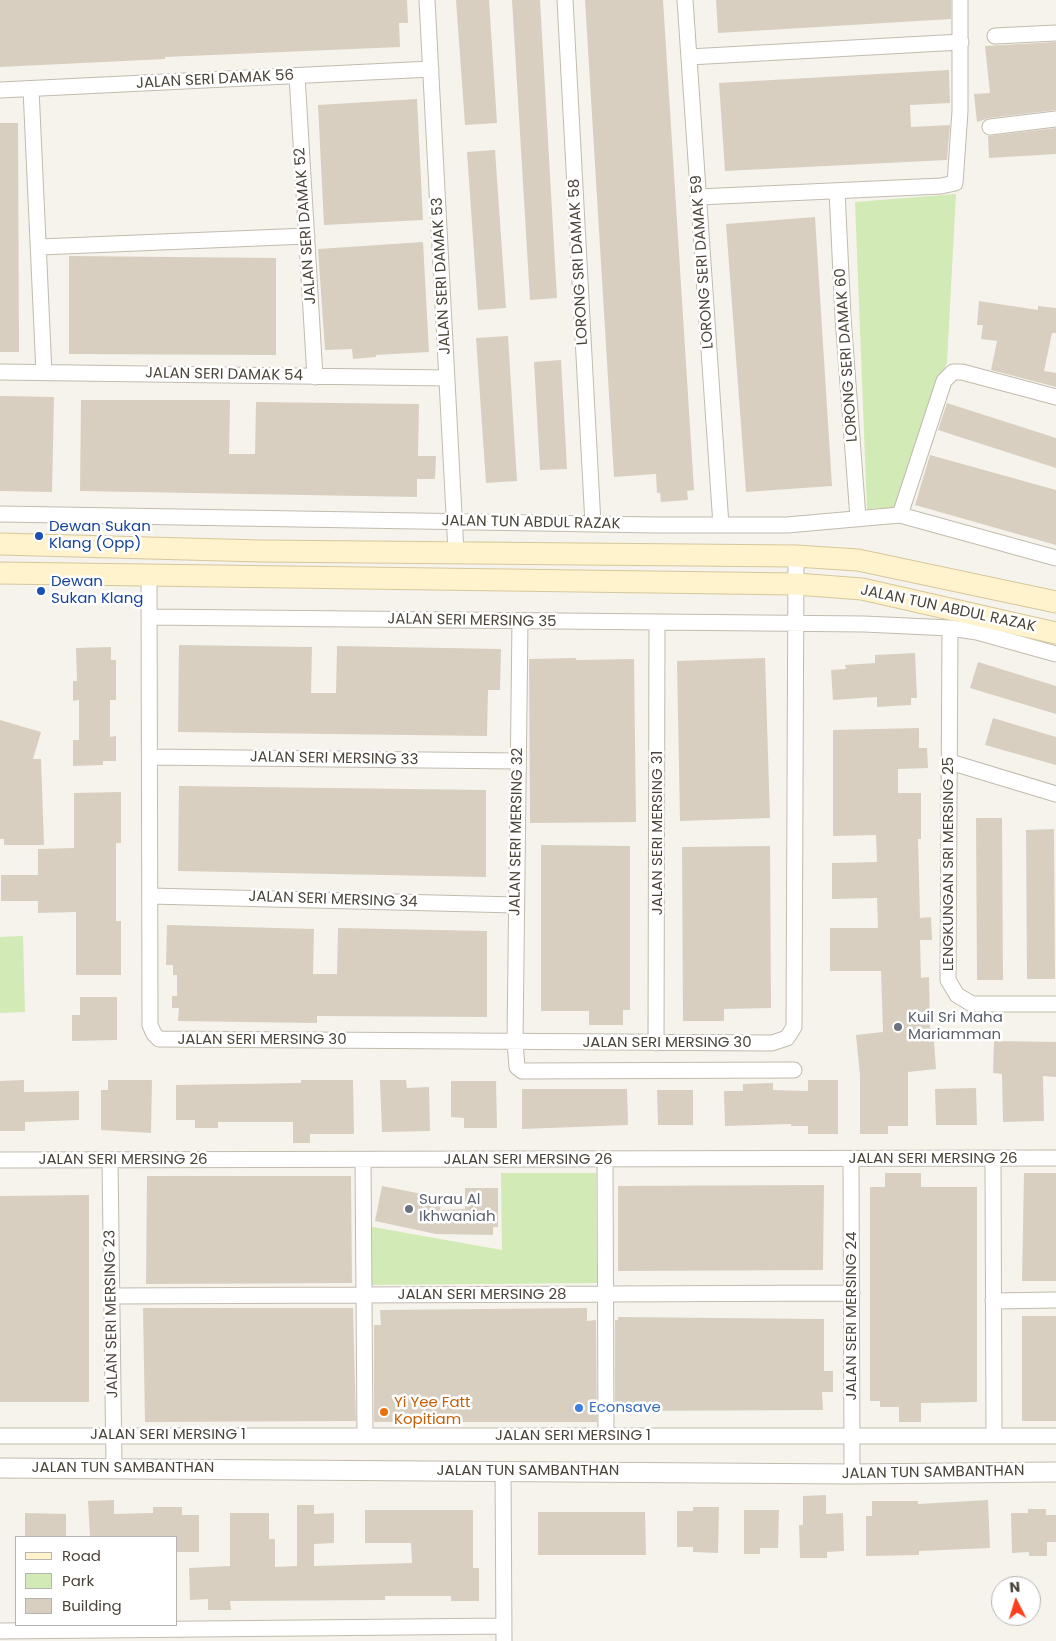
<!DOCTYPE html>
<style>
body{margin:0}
#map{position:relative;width:1056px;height:1641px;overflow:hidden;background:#f6f3ec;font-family:Poppins,sans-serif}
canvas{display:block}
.legend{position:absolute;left:15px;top:1536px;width:162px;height:90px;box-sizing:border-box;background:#fff;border:1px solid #b7b4b0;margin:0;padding:6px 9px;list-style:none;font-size:15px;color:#4b4439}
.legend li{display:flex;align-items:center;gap:10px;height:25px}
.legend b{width:25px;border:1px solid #b7b4b0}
.north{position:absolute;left:991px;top:1576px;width:50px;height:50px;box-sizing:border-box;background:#fff;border:1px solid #b7b4b0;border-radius:50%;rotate:355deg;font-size:14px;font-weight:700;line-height:20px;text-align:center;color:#4b4439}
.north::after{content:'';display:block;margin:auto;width:18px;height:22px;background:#fc3f1d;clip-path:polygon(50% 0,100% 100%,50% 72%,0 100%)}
</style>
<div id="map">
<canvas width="1056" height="1641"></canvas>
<ul class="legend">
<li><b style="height:6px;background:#fff3cd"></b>Road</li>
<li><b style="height:14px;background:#d2eab5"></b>Park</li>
<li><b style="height:14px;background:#d8cfc1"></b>Building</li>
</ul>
<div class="north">N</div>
</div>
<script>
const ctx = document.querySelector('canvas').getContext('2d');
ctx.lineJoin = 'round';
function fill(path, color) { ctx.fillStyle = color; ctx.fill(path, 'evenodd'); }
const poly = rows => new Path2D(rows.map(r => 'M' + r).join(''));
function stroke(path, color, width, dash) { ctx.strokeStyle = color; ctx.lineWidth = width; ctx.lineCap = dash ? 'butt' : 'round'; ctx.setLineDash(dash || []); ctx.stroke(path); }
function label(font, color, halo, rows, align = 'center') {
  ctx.font = font + ' Poppins,sans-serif'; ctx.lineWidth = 5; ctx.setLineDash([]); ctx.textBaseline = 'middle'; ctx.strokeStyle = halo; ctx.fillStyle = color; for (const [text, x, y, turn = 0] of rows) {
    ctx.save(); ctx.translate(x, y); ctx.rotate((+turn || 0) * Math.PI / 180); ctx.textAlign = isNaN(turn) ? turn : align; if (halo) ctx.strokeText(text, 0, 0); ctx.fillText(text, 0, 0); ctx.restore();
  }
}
fill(poly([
 [956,194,947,362,894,508,867,509,855,202],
 [23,936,25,1012,0,1013,0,937],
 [501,1173,596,1173,597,1283,368,1285,367,1226,502,1250]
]), '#d2eab5');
fill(poly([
 [0,0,407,0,408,23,399,23,400,47,165,57,165,59,0,67],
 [456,0,489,0,497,123,465,125],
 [512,0,540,0,557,298,530,300],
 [585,0,663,0,694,490,687,491,688,500,661,502,660,493,657,493,656,474,614,477],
 [716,0,951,0,951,19,718,33],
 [1056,42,1056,110,989,118,977,122,974,94,990,93,985,46],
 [949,70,950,103,910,105,911,127,950,125,947,160,725,171,719,83],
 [417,99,423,220,324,225,318,105],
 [0,123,18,123,19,352,0,352],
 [1056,128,1056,154,989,158,988,136],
 [495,150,506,308,478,310,467,152],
 [815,217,832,486,746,492,726,224],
 [423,242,429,352,376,355,376,357,353,359,352,349,325,350,318,249],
 [69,256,276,258,276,355,69,354],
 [979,301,1038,310,1038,306,1056,308,1056,333,1052,333,1044,371,1056,373,1056,387,991,370,997,341,981,339,983,325,977,325],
 [508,336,517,481,486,483,476,338],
 [561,360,567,469,540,470,534,362],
 [0,396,54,397,52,492,0,491],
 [81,400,230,400,229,454,255,454,256,402,419,404,418,456,436,456,435,479,417,479,417,497,80,491],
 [947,403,1056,438,1056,468,938,430],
 [930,455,1056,490,1056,545,915,505],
 [179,645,312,647,311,693,336,693,337,646,501,649,500,690,488,690,487,736,178,732],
 [111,647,111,660,116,660,116,700,110,700,110,737,116,736,116,761,103,761,103,765,73,766,73,740,79,740,79,700,73,701,73,681,77,681,76,648],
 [915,653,917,698,911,698,911,705,877,707,877,697,833,700,831,670,846,669,845,665,875,663,875,655],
 [576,658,576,660,634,659,636,822,530,823,529,659],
 [765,658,770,818,680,821,677,661],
 [978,662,1056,686,1056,714,970,688],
 [993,718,1056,737,1056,765,985,745],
 [0,720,41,732,33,759,41,759,44,845,4,845,4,839,0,839],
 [919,728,919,748,927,748,928,768,898,769,898,793,921,793,921,839,918,839,920,918,931,917,932,940,920,940,921,978,929,977,930,1028,933,1028,936,1069,908,1072,908,1126,888,1126,888,1134,860,1134,860,1075,856,1035,883,1032,881,971,830,971,830,928,878,928,877,898,832,899,832,863,877,862,876,835,833,836,833,730],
 [179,786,486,790,486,877,178,871],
 [121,792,121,843,116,843,116,921,121,921,121,975,76,975,76,912,38,913,38,901,1,901,1,875,38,875,38,849,74,848,74,793],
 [976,818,1002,818,1003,980,977,980],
 [1054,829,1055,979,1027,979,1026,830],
 [541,845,630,846,630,1010,623,1010,623,1025,589,1025,589,1011,541,1011],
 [770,846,771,1008,724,1009,724,1021,683,1021,682,847],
 [167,925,314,929,313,974,337,974,338,928,487,931,487,1017,317,1016,317,1023,178,1021,179,1008,172,1008,172,996,177,996,177,975,173,975,173,965,166,965],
 [80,997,117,997,117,1040,72,1041,72,1015,80,1015],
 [994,1041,1056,1042,1056,1077,1043,1076,1044,1121,1003,1122,1002,1074,993,1073],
 [24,1080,24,1092,79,1091,79,1120,25,1122,25,1131,0,1131,0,1081],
 [108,1080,152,1080,151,1133,101,1130,101,1090,108,1090],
 [301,1080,353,1080,354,1134,310,1134,310,1143,293,1143,293,1122,218,1122,218,1128,195,1128,195,1120,176,1120,176,1085,301,1083],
 [380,1080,406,1080,407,1088,429,1087,430,1131,382,1132],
 [808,1080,838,1080,838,1134,808,1134,808,1126,791,1126,791,1124,725,1126,724,1091,743,1091,743,1084,773,1083,773,1090,808,1091],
 [451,1081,496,1081,497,1128,464,1128,464,1118,451,1117],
 [976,1088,977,1125,936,1125,935,1089],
 [522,1089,627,1089,628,1125,522,1129],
 [657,1090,693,1090,693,1125,658,1125],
 [885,1173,921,1173,921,1187,977,1187,977,1402,921,1403,921,1422,899,1422,899,1407,880,1407,880,1401,870,1401,870,1187,885,1187],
 [1024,1173,1056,1173,1056,1281,1022,1281],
 [147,1176,351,1176,352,1283,146,1284],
 [824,1185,823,1270,618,1271,618,1186],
 [382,1186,442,1198,440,1210,465,1209,465,1188,498,1188,498,1227,493,1227,493,1235,436,1234,375,1221],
 [89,1195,89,1402,0,1402,0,1196],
 [143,1308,353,1308,356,1421,145,1422],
 [587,1308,587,1321,596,1320,597,1422,374,1422,374,1325,381,1325,380,1310],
 [1022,1316,1056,1316,1056,1421,1022,1421],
 [618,1317,824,1319,824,1371,833,1371,833,1392,822,1392,823,1410,615,1411,615,1320,618,1320],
 [826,1495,826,1514,843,1513,844,1551,827,1552,827,1558,800,1558,799,1525,803,1525,803,1496],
 [114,1500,114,1514,153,1513,153,1507,182,1507,182,1515,199,1515,199,1552,176,1552,176,1537,90,1537,88,1501],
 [988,1500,990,1548,919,1551,919,1555,866,1556,866,1516,872,1516,872,1501,918,1501,918,1504],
 [297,1505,314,1505,314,1514,334,1513,334,1543,314,1544,314,1566,412,1563,411,1543,365,1543,365,1510,473,1510,473,1568,479,1568,479,1601,451,1601,451,1596,385,1596,385,1600,230,1601,231,1610,208,1610,208,1599,190,1600,189,1568,230,1566,230,1513,269,1513,269,1539,275,1539,275,1567,297,1566],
 [693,1507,719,1507,718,1553,693,1552,693,1547,677,1547,677,1511,693,1511],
 [1028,1509,1046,1509,1046,1515,1056,1515,1056,1542,1047,1542,1047,1556,1029,1556,1029,1552,1012,1553,1011,1513,1028,1513],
 [744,1510,779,1510,778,1548,760,1548,760,1554,744,1554],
 [538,1512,645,1512,646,1555,538,1555],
 [25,1513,66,1514,66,1537,25,1537]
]), '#d8cfc1');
const minor = poly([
 [427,0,456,552],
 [565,0,593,524],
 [685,0,721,525],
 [995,36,1056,33],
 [689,57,961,42],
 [297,76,315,377],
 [31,89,44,373],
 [0,90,431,69],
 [990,127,1056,119],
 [837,191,843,317,858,518],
 [698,197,941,186,955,183,960,111,960,0],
 [40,247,307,236],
 [0,372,447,378],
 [0,514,656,525,787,525,900,515,1056,558],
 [900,515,944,381,953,372,962,372,1056,397],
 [149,575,150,1025,154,1034,159,1039,772,1043,787,1038,794,1027,796,556],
 [149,617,864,624,950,628,977,632,1056,654],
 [520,621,515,1042,517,1067,522,1071,794,1070],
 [950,628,948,980,957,995,972,1004,1056,1004],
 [150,757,518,761],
 [950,762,1056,794],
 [150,896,516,905],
 [656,1043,657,622],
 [605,1159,606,1436],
 [851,1159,852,1474],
 [993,1159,994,1436],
 [0,1160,1056,1158],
 [110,1160,114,1467],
 [363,1160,365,1435],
 [112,1296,852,1293],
 [993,1301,1056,1300],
 [0,1436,1056,1436],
 [503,1471,504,1641],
 [0,1631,504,1626]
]);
const tertiary = poly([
 [0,1468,852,1474,1056,1472]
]);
const secondary = poly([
 [0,544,261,551,796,556,858,560,1056,602],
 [0,573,796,584,862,589,1056,633]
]);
stroke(minor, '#c2bbae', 17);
stroke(tertiary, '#c2bbae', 21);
stroke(secondary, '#d6c79b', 23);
stroke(minor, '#fff', 15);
stroke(tertiary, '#fff', 19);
stroke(secondary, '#fff3cd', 21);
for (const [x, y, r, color] of [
 [39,536,5,"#1a4fb4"],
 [41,591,5,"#1a4fb4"],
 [898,1027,5,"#6b7280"],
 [409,1209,5,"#6b7280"],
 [579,1408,5,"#3f7fe0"],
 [384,1412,5,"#e8710a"]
]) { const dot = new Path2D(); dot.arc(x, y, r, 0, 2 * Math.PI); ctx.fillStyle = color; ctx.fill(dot); stroke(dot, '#fff', 2); }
label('15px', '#4b4439', '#fff', [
 ["JALAN SERI DAMAK 56",215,80,-3],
 ["JALAN SERI DAMAK 52",306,226,-94],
 ["LORONG SRI DAMAK 58",579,262,-93],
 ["LORONG SERI DAMAK 59",703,262,-94],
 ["JALAN SERI DAMAK 53",442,276,-93],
 ["LORONG SERI DAMAK 60",847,355,-94],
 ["JALAN SERI DAMAK 54",224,375,1],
 ["JALAN TUN ABDUL RAZAK",531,523,1],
 ["JALAN TUN ABDUL RAZAK",948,609,12],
 ["JALAN SERI MERSING 35",472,621,1],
 ["JALAN SERI MERSING 33",334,759,1],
 ["JALAN SERI MERSING 32",517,832,-89],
 ["JALAN SERI MERSING 31",658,833,-90],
 ["LENGKUNGAN SRI MERSING 25",949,864,-90],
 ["JALAN SERI MERSING 34",333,900,2],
 ["JALAN SERI MERSING 30",262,1040],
 ["JALAN SERI MERSING 30",667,1043],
 ["JALAN SERI MERSING 26",933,1159],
 ["JALAN SERI MERSING 26",123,1160],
 ["JALAN SERI MERSING 26",528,1160],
 ["JALAN SERI MERSING 28",482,1295],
 ["JALAN SERI MERSING 23",112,1314,-91],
 ["JALAN SERI MERSING 24",852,1316,-90],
 ["JALAN SERI MERSING 1",168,1435],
 ["JALAN SERI MERSING 1",573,1436],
 ["JALAN TUN SAMBANTHAN",123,1468],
 ["JALAN TUN SAMBANTHAN",528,1471],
 ["JALAN TUN SAMBANTHAN",933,1473,-1]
]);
label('15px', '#164399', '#fff', [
 ["Dewan Sukan",49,527],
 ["Klang (Opp)",49,544],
 ["Dewan",51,582],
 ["Sukan Klang",51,599]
], 'left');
label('15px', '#5b616d', '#fff', [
 ["Kuil Sri Maha",908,1018],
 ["Mariamman",908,1035],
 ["Surau Al",419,1200],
 ["Ikhwaniah",419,1217]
], 'left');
label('15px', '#c56008', '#fff', [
 ["Yi Yee Fatt",394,1403],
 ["Kopitiam",394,1420]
], 'left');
label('15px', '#366cbe', '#fff', [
 ["Econsave",589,1408]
], 'left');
</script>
